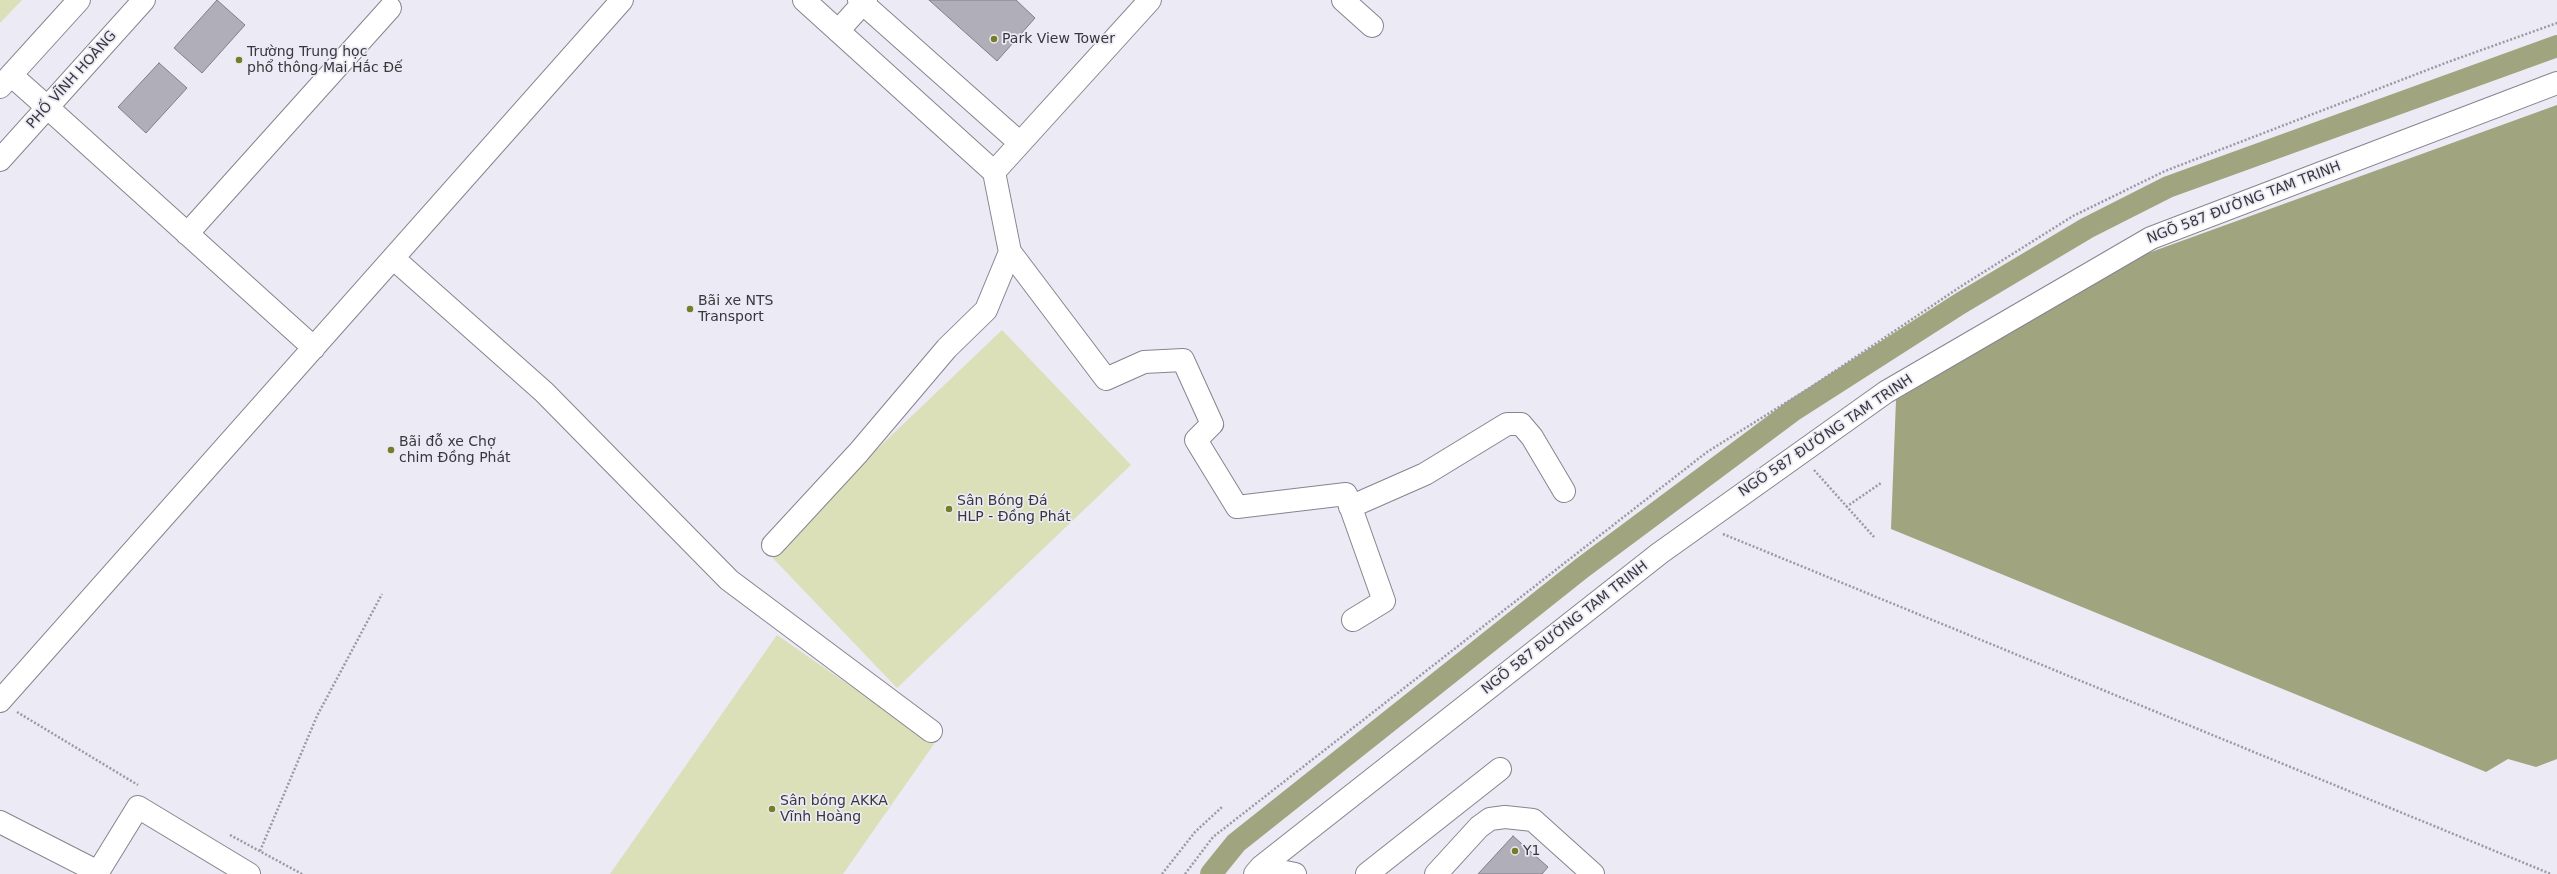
<!DOCTYPE html>
<meta charset="utf-8">
<style>
body{margin:0}
canvas{display:block;background:#ebeaf5}
</style>
<canvas width="2557" height="874"></canvas>
<script>
const ctx = document.querySelector('canvas').getContext('2d');
ctx.lineJoin = 'round';
function fill(path, color) { ctx.fillStyle = color; ctx.fill(path, 'evenodd'); }
const poly = rows => new Path2D(rows.map(r => 'M' + r).join(''));
function stroke(path, color, width, dash) { ctx.strokeStyle = color; ctx.lineWidth = width; ctx.lineCap = dash ? 'butt' : 'round'; ctx.setLineDash(dash || []); ctx.stroke(path); }
function label(font, color, halo, rows, align = 'center') {
  ctx.font = font + ' "DejaVu Sans",sans-serif'; ctx.lineWidth = 3.5; ctx.setLineDash([]); ctx.textBaseline = 'middle'; ctx.strokeStyle = halo; ctx.fillStyle = color; for (const [text, x, y, turn = 0] of rows) {
    ctx.save(); ctx.translate(x, y); ctx.rotate((+turn || 0) * Math.PI / 180); ctx.textAlign = isNaN(turn) ? turn : align; if (halo) ctx.strokeText(text, 0, 0); ctx.fillText(text, 0, 0); ctx.restore();
  }
}
fill(poly([
 [0,0,22,0,0,23],
 [1002,330,1131,465,897,688,768,553],
 [777,635,934,744,843,874,610,874]
]), '#dbe0b9');
fill(poly([
 [2557,105,2557,759,2536,767,2508,759,2486,772,1891,529,1896,400,2140,256]
]), '#a0a47f');
stroke(poly([
 [1211,874,1236,843,1582,568,1794,410,1961,303,2087,228,2168,187,2557,46]
]), '#a0a47f', 22);
const building = poly([
 [217,0,245,25,202,73,174,48,217,0],
 [929,0,1016,0,1035,18,997,61,929,0],
 [159,63,187,88,146,133,118,107,159,63],
 [1513,836,1548,867,1542,874,1478,874,1513,836]
]);
fill(building, '#b0afb9');
stroke(building, '#807f89', 1);
const minor = poly([
 [804,0,994,172],
 [859,0,1020,143],
 [1343,0,1372,26],
 [838,31,866,0],
 [47,107,314,348],
 [994,172,1150,0],
 [187,234,390,8],
 [1010,252,1106,379,1144,362,1183,360,1212,424,1196,440,1237,507,1346,494,1384,601,1353,620],
 [393,258,544,392,729,580,931,731],
 [1350,507,1425,474,1507,424,1521,424,1532,437,1564,491],
 [773,545,858,453,947,348,986,310,1010,252,994,172],
 [0,701,622,0],
 [0,822,98,872,97,874],
 [1261,867,1295,874],
 [98,872,138,807,249,874],
 [1255,874,1261,867,1660,553,1886,392,2151,238,2557,83],
 [1367,874,1500,769],
 [1436,874,1479,827,1490,819,1505,817,1533,820,1593,874]
]);
const major = poly([
 [11,75,47,107],
 [0,87,79,0],
 [0,160,144,0]
]);
stroke(minor, '#86858f', 24);
stroke(major, '#86858f', 24);
stroke(poly([
 [1814,470,1874,537],
 [1846,507,1881,483],
 [1723,534,2551,874],
 [17,712,138,785],
 [230,835,302,874],
 [260,851,317,716,382,594],
 [1162,874,1195,832,1222,807],
 [1185,874,1213,837,1707,452,1811,387,1963,285,2073,216,2165,171,2448,62,2557,23]
]), '#9b9aa2', 2.5, [2, 2]);
stroke(minor, '#fff', 22);
stroke(major, '#fff', 22);
for (const [x, y, r, color] of [
 [994,39,4,"#777c26"],
 [239,60,4,"#777c26"],
 [690,309,4,"#777c26"],
 [391,450,4,"#777c26"],
 [949,509,4,"#777c26"],
 [772,809,4,"#777c26"],
 [1515,851,4,"#777c26"]
]) { const dot = new Path2D(); dot.arc(x, y, r, 0, 2 * Math.PI); ctx.fillStyle = color; ctx.fill(dot); stroke(dot, '#ebeaf5', 1.5); }
label('14px', '#38383c', '#ebeaf5', [
 ["Park View Tower",1002,39],
 ["Trường Trung học",247,52],
 ["phổ thông Mai Hắc Đế",247,68],
 ["Bãi xe NTS",698,301],
 ["Transport",698,317],
 ["Bãi đỗ xe Chợ",399,442],
 ["chim Đồng Phát",399,458],
 ["Sân Bóng Đá",957,501],
 ["HLP - Đồng Phát",957,517],
 ["Sân bóng AKKA",780,801],
 ["Vĩnh Hoàng",780,817],
 ["Y1",1523,851]
], 'left');
label('14px', '#38383c', '#ebeaf5', [
 ["PHỐ VĨNH HOÀNG",72,80,-48],
 ["NGÕ 587 ĐƯỜNG TAM TRINH",2244,203,-21],
 ["NGÕ 587 ĐƯỜNG TAM TRINH",1826,436,-34],
 ["NGÕ 587 ĐƯỜNG TAM TRINH",1565,628,-38]
]);
</script>
